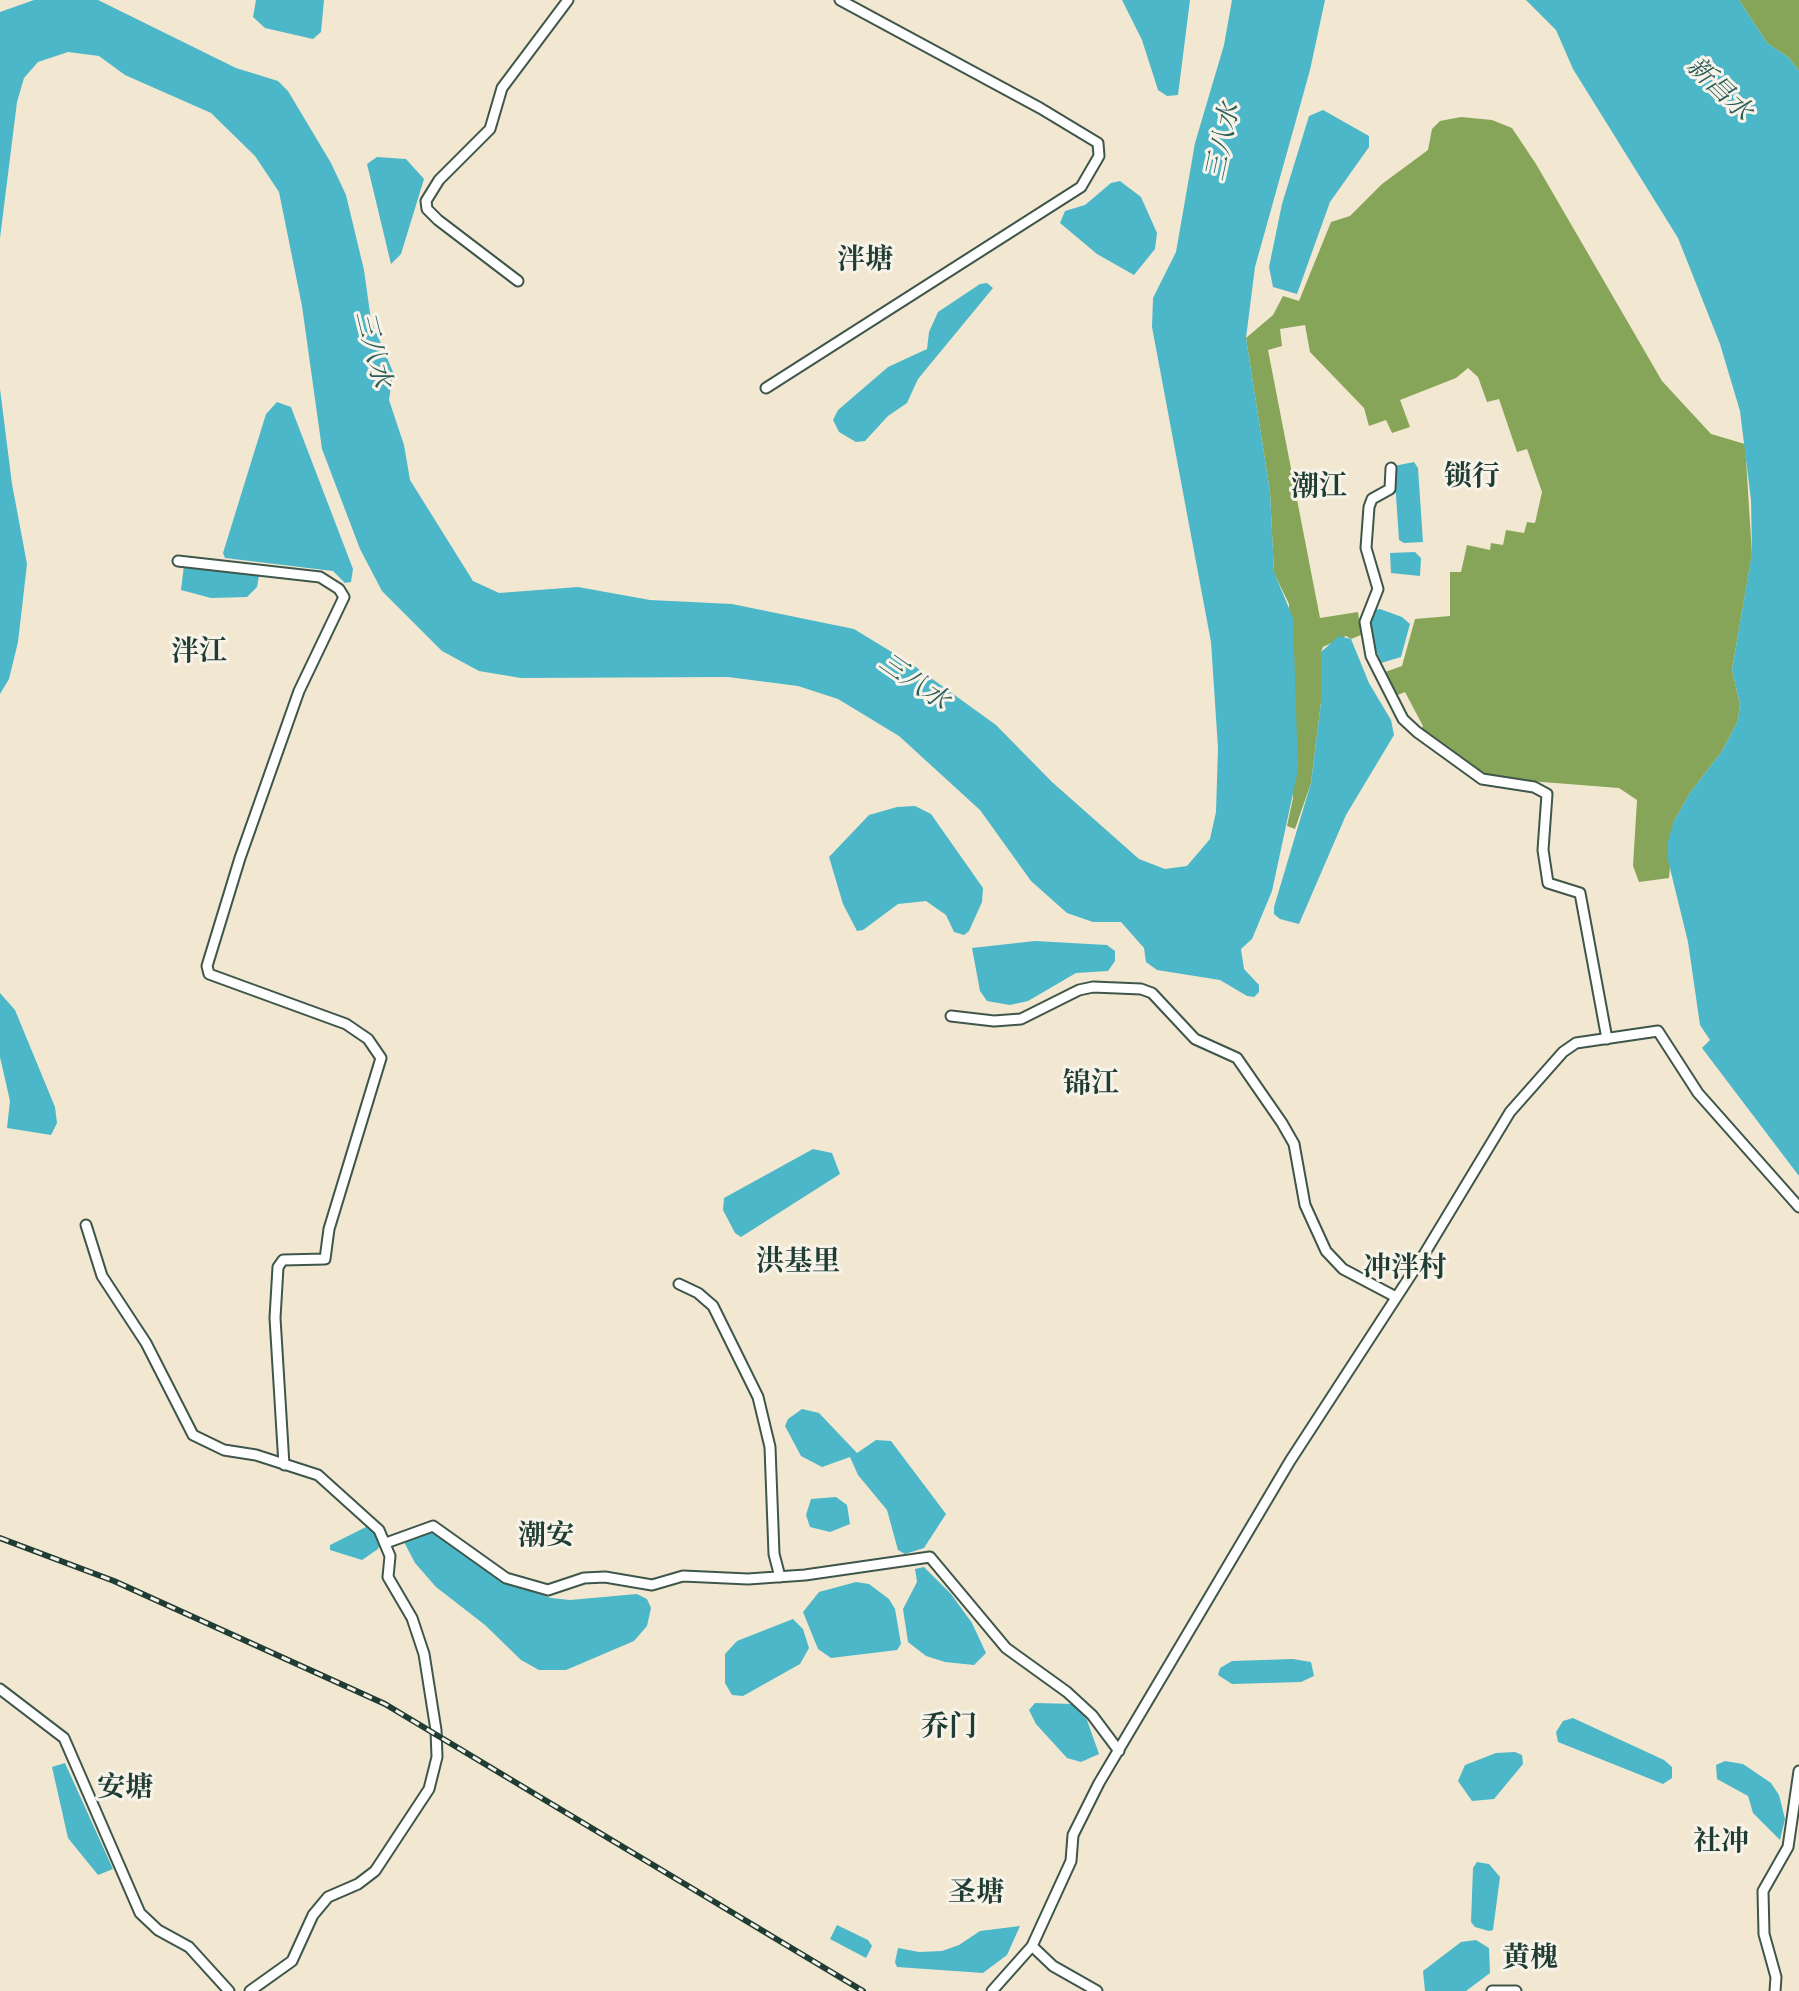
<!DOCTYPE html>
<meta charset="utf-8">
<style>
body{margin:0}
canvas{display:block;background:#f2e7d0}
</style>
<canvas width="1799" height="1991"></canvas>
<script>
const ctx = document.querySelector('canvas').getContext('2d');
ctx.lineJoin = 'round';
function fill(path, color) { ctx.fillStyle = color; ctx.fill(path, 'evenodd'); }
const poly = rows => new Path2D(rows.map(r => 'M' + r).join(''));
function stroke(path, color, width, dash) { ctx.strokeStyle = color; ctx.lineWidth = width; ctx.lineCap = dash ? 'butt' : 'round'; ctx.setLineDash(dash || []); ctx.stroke(path); }
function label(font, color, halo, rows, align = 'center') {
  ctx.font = font + ' "Libre Caslon Text","Noto Serif SC",serif'; ctx.lineWidth = 6; ctx.setLineDash([]); ctx.textBaseline = 'middle'; ctx.strokeStyle = halo; ctx.fillStyle = color; for (const [text, x, y, turn = 0] of rows) {
    ctx.save(); ctx.translate(x, y); ctx.rotate((+turn || 0) * Math.PI / 180); ctx.textAlign = isNaN(turn) ? turn : align; if (halo) ctx.strokeText(text, 0, 0); ctx.fillText(text, 0, 0); ctx.restore();
  }
}
fill(poly([
 [1739,0,1799,0,1799,71,1788,57,1767,43],
 [1461,117,1492,120,1512,128,1536,164,1662,381,1711,434,1745,444,1752,554,1732,670,1740,704,1738,721,1722,751,1690,793,1674,821,1669,878,1639,882,1633,866,1637,800,1619,788,1491,778,1421,729,1423,726,1405,692,1395,696,1385,672,1402,666,1415,619,1450,616,1450,572,1461,572,1467,545,1490,550,1491,543,1503,545,1506,530,1524,533,1527,522,1535,523,1542,492,1527,449,1517,452,1499,399,1487,402,1478,377,1468,368,1456,378,1400,400,1410,427,1392,433,1386,420,1369,426,1364,408,1310,352,1305,325,1280,329,1282,346,1268,350,1320,618,1358,612,1361,635,1351,639,1346,636,1323,647,1321,652,1321,702,1311,783,1295,829,1287,826,1293,798,1289,604,1274,573,1270,492,1246,338,1273,315,1283,296,1299,301,1331,222,1350,216,1382,184,1428,150,1432,129,1440,121]
]), '#86a558');
fill(poly([
 [34,0,98,0,236,68,278,81,288,91,331,163,346,195,364,270,371,320,393,372,389,400,404,445,410,480,473,581,499,593,578,587,650,600,732,604,854,629,913,665,996,725,1052,782,1139,859,1165,869,1187,866,1210,839,1216,812,1218,748,1211,642,1152,327,1153,298,1176,252,1195,143,1224,45,1232,0,1325,0,1310,70,1255,267,1246,338,1270,492,1274,572,1293,618,1298,770,1272,891,1252,939,1241,949,1244,969,1259,985,1259,992,1254,997,1247,996,1220,980,1157,970,1146,962,1144,948,1121,922,1093,922,1067,913,1031,881,980,810,899,736,838,699,798,686,728,677,521,678,479,671,442,651,382,591,360,549,322,449,302,306,279,192,255,156,211,113,125,75,99,56,68,52,38,62,24,78,17,102,0,238,0,12],
 [256,0,324,0,321,32,313,39,265,28,253,17],
 [1122,0,1190,0,1178,95,1167,96,1158,90,1142,40],
 [1526,0,1739,0,1767,43,1788,57,1799,71,1799,1176,1702,1048,1710,1040,1700,1025,1688,942,1668,860,1668,841,1674,821,1690,793,1722,751,1738,721,1740,704,1732,670,1752,553,1751,500,1740,411,1720,344,1678,238,1573,69,1556,30],
 [1323,110,1369,136,1369,147,1330,202,1297,294,1273,287,1269,267,1282,204,1309,116],
 [377,157,406,159,424,179,401,254,391,264,367,164],
 [1120,181,1141,197,1157,233,1155,249,1134,275,1097,254,1060,223,1065,211,1085,205,1111,183],
 [987,283,993,288,918,379,907,403,888,416,865,441,856,442,839,432,833,420,838,410,888,367,927,349,929,332,938,312,980,284],
 [0,389,12,484,27,564,18,642,9,679,0,694],
 [277,402,291,407,353,569,351,582,345,583,333,571,225,558,223,553,266,414],
 [1414,462,1418,468,1423,542,1404,543,1399,540,1394,466],
 [1415,552,1421,558,1420,576,1391,573,1390,553],
 [184,565,259,576,257,587,247,597,211,598,181,590],
 [1380,609,1402,617,1410,624,1401,657,1381,663,1368,628,1375,610],
 [1339,636,1351,639,1369,683,1391,720,1394,735,1346,815,1299,924,1280,919,1274,914,1274,907,1311,783,1321,702,1321,652],
 [915,806,931,814,983,888,982,902,969,931,964,935,954,932,946,915,926,901,898,904,863,930,857,931,843,904,829,857,869,815,897,807],
 [1035,941,1107,945,1115,951,1115,961,1108,971,1076,973,1028,1001,1010,1005,987,1001,980,991,972,948],
 [0,993,15,1010,55,1107,57,1123,51,1135,7,1128,10,1101,0,1057],
 [813,1149,832,1153,840,1174,741,1237,735,1233,723,1210,724,1198],
 [802,1409,819,1413,857,1453,876,1440,891,1441,946,1514,924,1548,905,1554,898,1550,887,1510,858,1475,850,1457,822,1467,801,1456,785,1426,788,1419],
 [836,1497,847,1505,850,1524,830,1532,810,1527,806,1515,811,1499],
 [366,1527,371,1527,380,1543,378,1549,362,1560,330,1550,330,1545],
 [425,1533,436,1533,500,1580,551,1598,570,1600,637,1594,647,1599,651,1608,647,1626,634,1641,566,1670,539,1670,521,1660,485,1625,436,1587,415,1563,404,1542],
 [924,1567,951,1594,972,1623,986,1653,974,1665,945,1662,926,1656,908,1642,903,1609,917,1582,915,1569],
 [856,1582,869,1584,889,1599,895,1609,901,1644,897,1650,831,1658,818,1649,803,1612,819,1592],
 [793,1619,803,1629,809,1648,800,1664,743,1696,732,1695,725,1683,725,1654,737,1641],
 [1293,1659,1311,1662,1314,1676,1301,1682,1232,1684,1218,1675,1220,1668,1232,1661],
 [1035,1703,1075,1704,1087,1720,1099,1754,1081,1762,1067,1758,1036,1724,1029,1710],
 [1573,1718,1664,1760,1672,1767,1672,1778,1663,1784,1558,1742,1556,1732,1563,1721],
 [1515,1752,1522,1755,1523,1764,1494,1799,1472,1801,1458,1781,1465,1765,1496,1753],
 [1725,1761,1743,1764,1771,1783,1779,1795,1785,1819,1780,1840,1753,1813,1748,1796,1717,1779,1716,1765],
 [65,1763,113,1869,98,1875,68,1838,52,1767],
 [1477,1862,1489,1864,1500,1877,1493,1930,1489,1931,1475,1927,1471,1922,1473,1868],
 [837,1925,868,1940,872,1946,866,1958,830,1939],
 [1020,1926,1007,1955,983,1973,897,1967,895,1962,898,1948,919,1952,942,1951,959,1945,980,1931],
 [1476,1940,1489,1948,1490,1973,1466,1991,1425,1991,1423,1971,1461,1942]
]), '#4cb7c9');
const minor = poly([
 [518,281,438,220,427,209,426,201,439,180,490,129,502,88,568,0],
 [766,388,1081,187,1099,156,1098,143,1040,108,840,0],
 [1391,468,1390,489,1372,499,1369,507,1366,548,1378,589,1365,622,1371,656,1403,719,1417,732,1482,779,1534,787,1547,794,1543,850,1548,883,1580,893,1607,1039],
 [178,561,320,577,339,589,344,597,299,691,240,858,207,966,209,974,346,1024,368,1039,381,1058,329,1229,325,1259,283,1260,278,1267,275,1318,284,1465],
 [951,1016,994,1021,1021,1019,1079,990,1093,987,1141,989,1152,993,1195,1039,1237,1058,1282,1123,1294,1144,1305,1205,1326,1251,1343,1269,1396,1297],
 [86,1225,102,1276,146,1343,193,1435,224,1450,256,1455,318,1475,379,1530,390,1556,388,1577,412,1618,424,1654,436,1730,437,1757,429,1789,375,1871,358,1884,328,1897,313,1915,292,1961,250,1991],
 [679,1284,698,1293,713,1306,758,1397,770,1447,774,1554,780,1577],
 [386,1543,433,1526,506,1578,548,1590,584,1578,605,1577,652,1585,683,1576,748,1579,805,1575,930,1557,1006,1648,1067,1692,1092,1715,1119,1751],
 [0,1689,64,1738,140,1913,158,1930,189,1947,229,1991],
 [1032,1946,1053,1966,1097,1991],
 [992,1991,1032,1946,1071,1861,1073,1835,1099,1783,1290,1461,1420,1261,1510,1112,1563,1052,1576,1043,1658,1031,1698,1093,1799,1207],
 [1492,1991,1516,1991],
 [1775,1991,1776,1977,1764,1934,1763,1891,1788,1847,1799,1771]
]);
stroke(minor, '#3f564b', 13);
stroke(minor, '#fff', 9);
const rail = poly([
 [0,1538,114,1581,385,1704,863,1991]
]);
stroke(rail, '#1f3d34', 6);
stroke(rail, '#f7f3e8', 3, [9]);
label('italic 26px', '#2a5c59', '#f7f3e8', [
 ["新昌水",1719,89,44],
 ["三八水",1223,142,-78],
 ["三八水",373,349,76],
 ["三八水",914,682,35]
]);
label('bold 28px', '#1f3d34', '#f7f3e8', [
 ["泮塘",865,260],
 ["锁行",1472,477],
 ["潮江",1319,487],
 ["泮江",199,652],
 ["锦江",1091,1084],
 ["洪基里",798,1262],
 ["冲泮村",1405,1268],
 ["潮安",546,1536],
 ["乔门",949,1727],
 ["安塘",125,1788],
 ["社冲",1721,1842],
 ["圣塘",976,1893],
 ["黄槐",1530,1958]
]);
</script>
